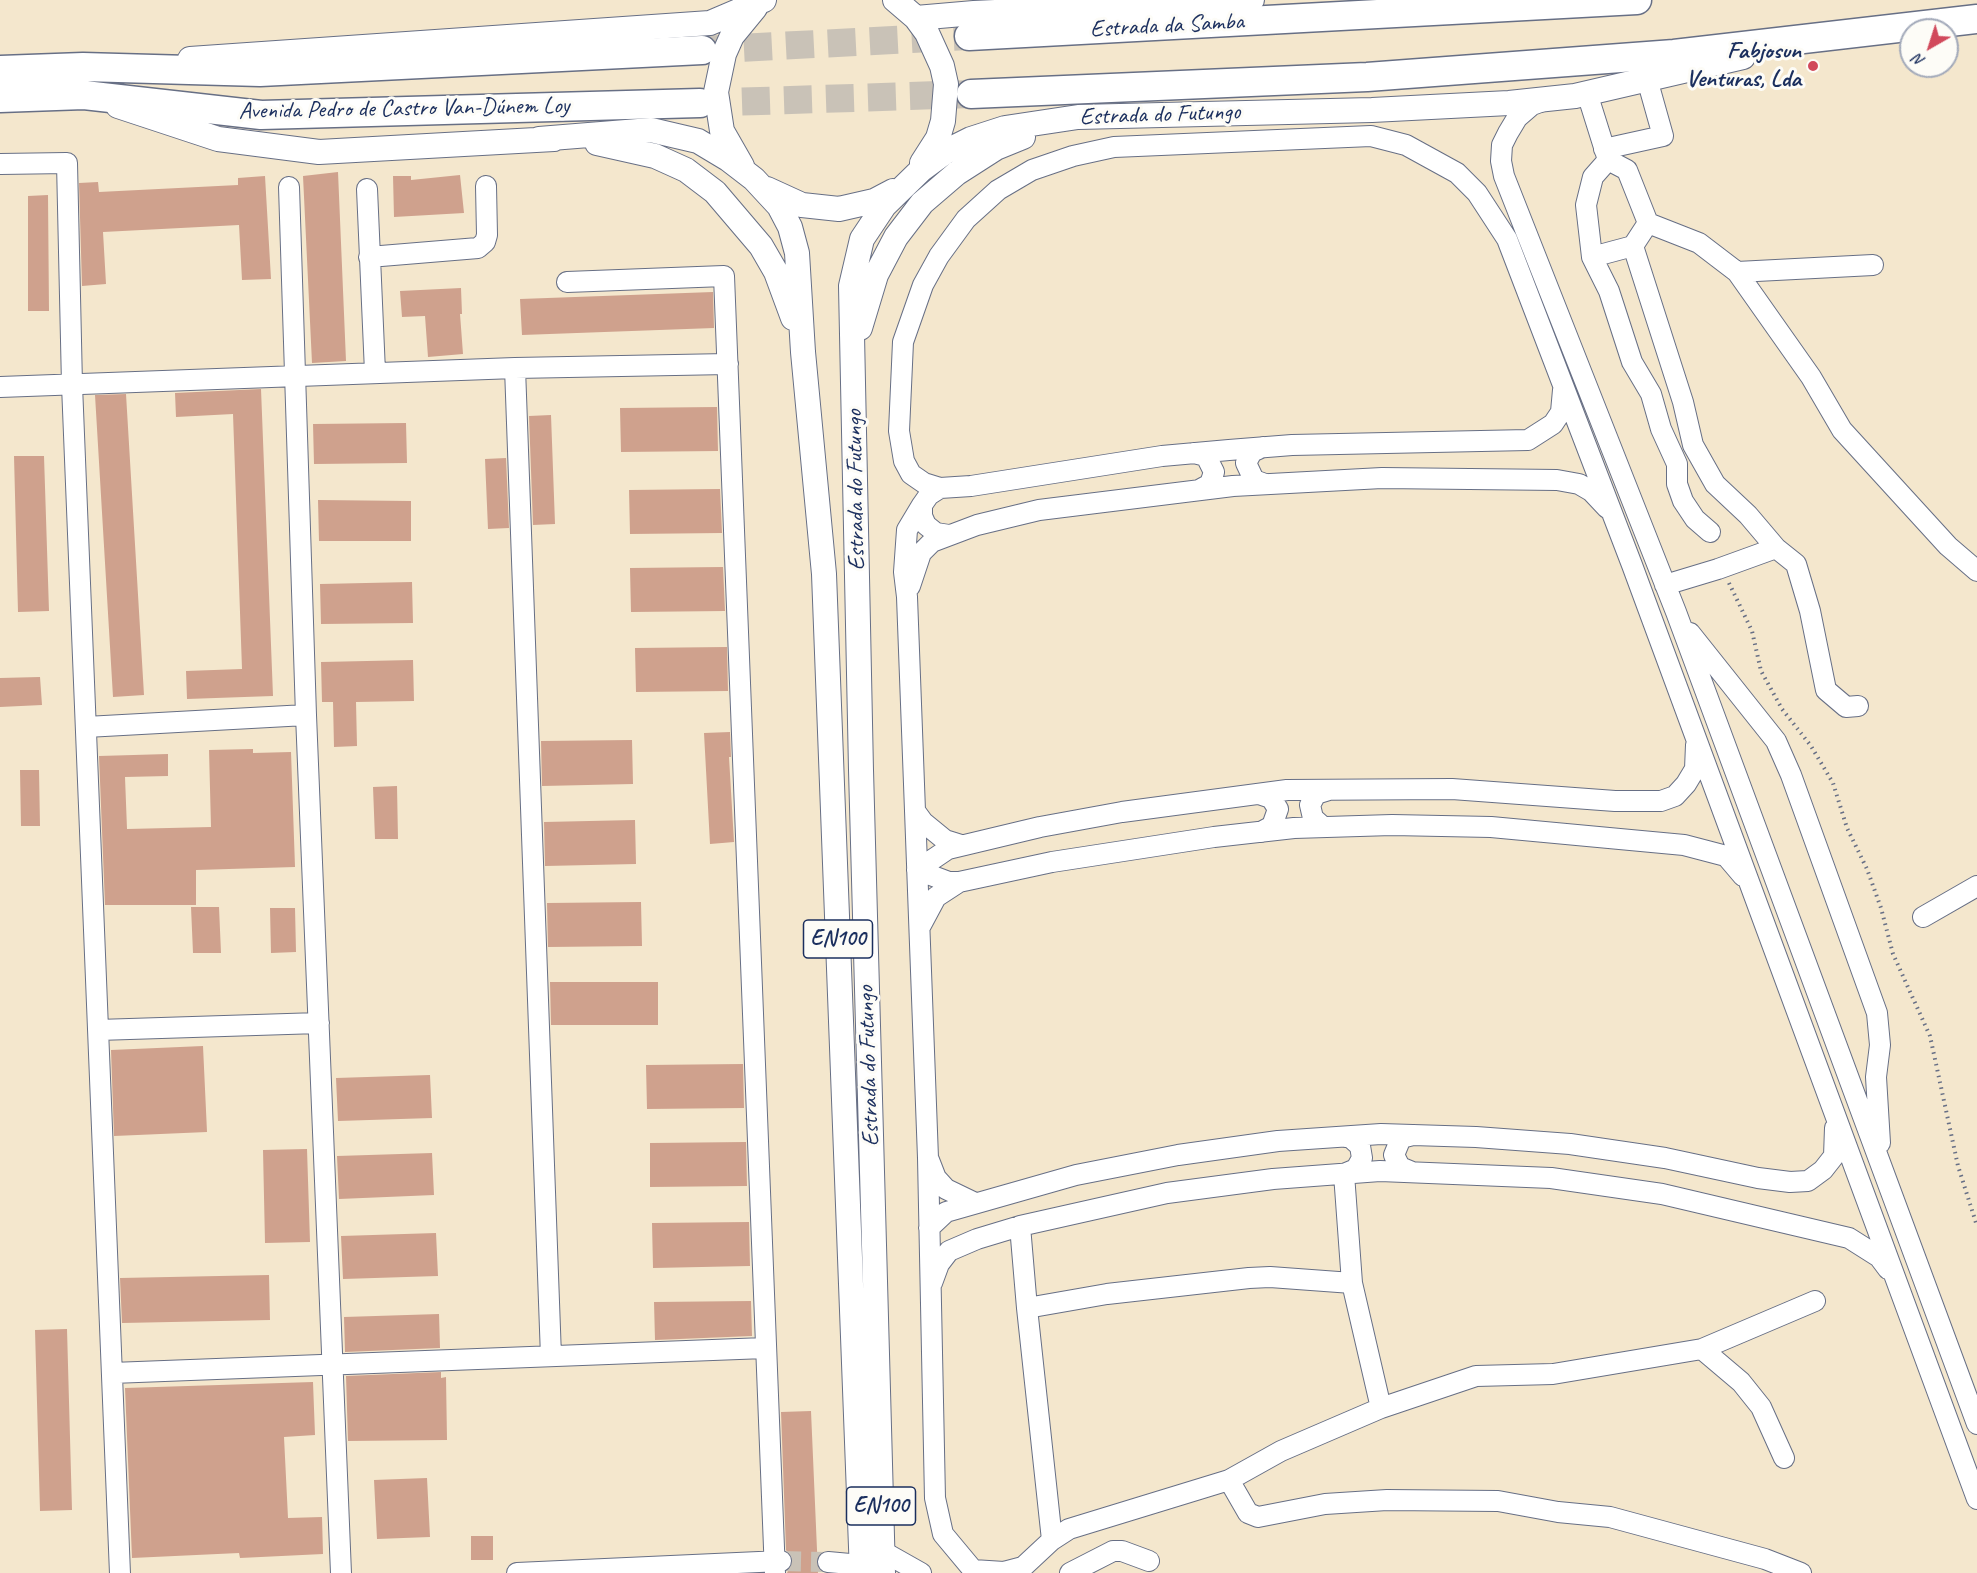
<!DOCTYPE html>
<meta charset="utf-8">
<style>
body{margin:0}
#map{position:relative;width:1977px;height:1573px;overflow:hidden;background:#f4e7cd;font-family:Caveat,sans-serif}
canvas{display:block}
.north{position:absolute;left:1899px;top:18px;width:60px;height:60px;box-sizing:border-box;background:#fdfcf7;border:2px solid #a3aaba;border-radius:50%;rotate:219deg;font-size:16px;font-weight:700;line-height:24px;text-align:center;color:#1b2f5e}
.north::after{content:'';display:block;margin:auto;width:21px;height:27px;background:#d1495b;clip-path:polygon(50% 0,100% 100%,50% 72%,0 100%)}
</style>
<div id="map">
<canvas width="1977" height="1573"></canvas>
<div class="north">N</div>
</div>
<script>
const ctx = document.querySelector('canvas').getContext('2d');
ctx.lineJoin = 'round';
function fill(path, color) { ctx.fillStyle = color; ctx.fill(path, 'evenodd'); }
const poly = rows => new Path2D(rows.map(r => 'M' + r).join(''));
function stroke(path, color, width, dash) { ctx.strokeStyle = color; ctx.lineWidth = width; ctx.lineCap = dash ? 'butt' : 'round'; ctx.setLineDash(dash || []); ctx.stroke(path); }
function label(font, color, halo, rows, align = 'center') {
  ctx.font = font + ' Caveat,sans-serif'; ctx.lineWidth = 6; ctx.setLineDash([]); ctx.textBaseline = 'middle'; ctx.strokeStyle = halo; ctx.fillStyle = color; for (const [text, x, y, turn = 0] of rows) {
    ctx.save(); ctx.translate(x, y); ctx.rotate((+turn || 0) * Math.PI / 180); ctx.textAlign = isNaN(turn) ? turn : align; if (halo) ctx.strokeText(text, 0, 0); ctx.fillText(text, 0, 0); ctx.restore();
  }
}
fill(poly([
 [338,172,346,361,312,363,303,176],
 [460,175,464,213,394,217,393,176,411,176,411,180],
 [265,176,271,279,242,280,239,225,103,232,106,284,82,286,79,183,98,182,99,192,238,185,238,178],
 [48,195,49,311,28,311,28,196],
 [461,288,462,314,460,314,463,354,428,357,425,316,402,317,400,291],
 [713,292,714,328,522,335,520,299],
 [261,389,273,696,187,699,186,671,242,669,233,414,176,417,175,393],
 [126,394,144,695,113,697,95,395],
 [717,407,718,451,621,452,620,408],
 [551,415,555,524,533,525,529,416],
 [406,423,407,463,314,464,313,424],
 [14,456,44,456,49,611,18,612],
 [506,458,509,528,488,529,485,459],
 [720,489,722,533,630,534,629,490],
 [318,500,411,501,411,541,319,541],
 [723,567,725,611,631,612,630,568],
 [412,582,413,623,321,624,320,584],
 [727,647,728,691,636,692,635,648],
 [413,660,414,701,356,702,357,746,334,747,333,702,322,702,321,662],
 [40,677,42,705,0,707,0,678],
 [730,732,731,757,729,757,734,842,710,844,704,733],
 [632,740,633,784,542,786,541,741],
 [253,749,253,753,291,752,295,867,196,870,196,905,105,905,99,756,168,754,168,776,125,777,127,829,211,827,209,750],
 [20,770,39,770,40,826,21,826],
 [397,786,398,839,375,839,373,787],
 [635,820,636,864,545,866,544,822],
 [641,902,642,946,548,947,547,903],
 [191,907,219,907,221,953,193,953],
 [270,908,295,908,296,952,271,953],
 [550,982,658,982,658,1025,551,1025],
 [203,1046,207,1132,114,1136,111,1050],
 [743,1064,744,1108,647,1109,646,1065],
 [430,1075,432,1118,338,1121,336,1078],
 [746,1142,747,1186,650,1187,650,1143],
 [307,1149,310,1242,265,1243,263,1150],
 [432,1153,434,1195,339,1199,337,1156],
 [749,1222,750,1266,653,1268,652,1223],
 [436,1233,438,1276,343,1279,341,1236],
 [269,1275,270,1320,122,1323,120,1278],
 [751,1301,752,1336,655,1340,654,1302],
 [439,1314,440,1348,345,1352,344,1317],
 [67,1329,72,1510,40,1511,35,1330],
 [441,1372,441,1378,446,1377,447,1440,348,1441,346,1376],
 [313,1382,315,1435,284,1437,288,1518,322,1517,323,1554,240,1558,239,1553,132,1558,125,1388],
 [811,1411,818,1573,787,1573,793,1560,786,1550,781,1412],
 [427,1478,430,1537,377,1539,374,1480],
 [471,1536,493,1536,493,1560,471,1560]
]), '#cfa18d');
stroke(poly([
 [781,1561,828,1562]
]), '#c9c2b7', 20, [20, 10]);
stroke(poly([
 [702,50,969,36],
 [700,103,971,94]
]), '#c9c2b7', 28, [28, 14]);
const minor = poly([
 [1587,93,1608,160,1627,170,1648,223,1699,243,1737,272,1811,377,1842,430,1948,546,1977,571],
 [1543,101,1532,105,1517,118,1508,133,1502,145,1501,161,1504,176,1676,612,1977,1424],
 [1604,149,1663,136,1647,79],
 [1608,160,1593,177,1586,205,1592,257,1609,291,1632,362,1651,394,1661,429,1677,464,1677,484,1683,501,1695,519,1710,532],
 [0,164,67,163,72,385,120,1573],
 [289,187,306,715,341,1573],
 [367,189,375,372],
 [1648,223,1633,246,1683,402,1693,445,1715,484,1748,515,1776,548,1718,569,1665,585],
 [369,257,478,248,485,242,487,235,486,186],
 [1592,257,1633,246],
 [1737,272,1873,265],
 [567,282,724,276,775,1573],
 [515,368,551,1356],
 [0,387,515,368,728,364],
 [1263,447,1252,452,1246,463,1254,480,1265,484],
 [1194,453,1206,456,1214,472,1210,484,1199,490],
 [940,488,924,483,911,474,904,461,899,431,903,342,923,285,939,256,966,219,998,190,1032,170,1073,156,1114,147,1371,136,1406,145,1457,173,1477,193,1507,239,1632,565,1977,1499],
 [922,505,907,530,904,572,907,597,928,1158,935,1498,943,1534,973,1570,1004,1572,1023,1567,1052,1540,1069,1529,1229,1480,1281,1451,1381,1408,1476,1376,1553,1374,1702,1349,1815,1301],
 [949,535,936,533,926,525,922,516,922,505,929,495,940,488,971,486,1162,456,1229,450,1292,445,1528,440,1553,424,1561,412,1563,390],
 [1776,548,1796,564,1810,611,1826,690,1846,707,1858,706],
 [910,586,921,553,932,542,977,525,1039,510,1233,486,1382,478,1557,480,1579,484,1591,491,1607,508],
 [1690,633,1776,741,1791,775,1877,1013,1880,1045,1876,1077,1880,1143],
 [86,727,306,715],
 [1259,794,1271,798,1278,809,1272,826,1261,832],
 [915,811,923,822,945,840,961,845],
 [1328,827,1322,826,1313,818,1310,805,1316,794,1329,790],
 [917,870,949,882,959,882,1052,862,1214,837,1294,828,1392,825,1491,827,1684,845,1726,856,1743,876],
 [917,870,948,849,1040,827,1122,812,1287,790,1452,789,1615,801,1661,801,1675,796,1686,784,1695,769,1696,745],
 [1923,917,1977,886],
 [921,925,936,897,959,882],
 [98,1030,319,1023],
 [929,1160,936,1178,946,1189,975,1203],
 [1412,1172,1400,1167,1394,1155,1401,1138,1413,1135],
 [1344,1174,1352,1283],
 [1344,1174,1356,1169,1362,1158,1360,1146,1350,1137,1345,1137],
 [1020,1226,1027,1308,1107,1294,1249,1278,1270,1277,1352,1283,1381,1408],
 [929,1228,946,1212,1076,1175,1178,1155,1278,1141,1381,1134,1476,1137,1570,1144,1665,1158,1758,1178,1790,1182,1808,1181,1823,1170,1834,1156,1835,1128],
 [932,1283,939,1264,949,1251,977,1239,1020,1226,1167,1193,1273,1179,1380,1171,1551,1178,1662,1194,1849,1238,1879,1257,1888,1269],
 [1027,1308,1052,1540],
 [1702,1349,1741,1382,1761,1407,1784,1458],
 [112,1373,765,1348],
 [1229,1480,1248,1513,1258,1517,1325,1504,1387,1500,1498,1501,1558,1512,1610,1517,1765,1559,1801,1573],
 [882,1551,921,1573],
 [828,1562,861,1565],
 [517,1573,781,1561],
 [1070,1573,1113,1551,1122,1551,1149,1561]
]);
const major = poly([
 [895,0,916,18,927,33,942,66,946,84,943,121,938,138,922,163],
 [916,18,974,13,1252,0],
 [190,59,710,23,764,0],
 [118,106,218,139,319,152,554,139],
 [539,139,651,130,698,141,728,159,754,179,779,206,790,227,797,253,803,352,824,574,862,1573],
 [597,143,655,156,686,170,715,192,761,246,776,272,793,318],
 [742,166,722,131,716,92,724,54,732,36,755,8],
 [767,189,802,205,839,209,874,201,893,191],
 [860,328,876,275,896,237,922,203,957,173,996,148,1023,137],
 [883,1573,861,770,851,286,862,239,884,206,922,169,945,152,971,139,1005,128,1078,117,1372,110,1509,103,1575,96,1743,57]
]);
const highway = poly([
 [969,36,1637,0],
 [0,70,83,67,260,72,702,50],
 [971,94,1367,77,1674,54,1977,19],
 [0,98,84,95,261,115,700,103]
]);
stroke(minor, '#676f85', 22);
stroke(major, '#676f85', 26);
stroke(highway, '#676f85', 31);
stroke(poly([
 [1729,583,1752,631,1761,671,1782,709,1811,746,1833,783,1847,828,1867,869,1881,908,1893,954,1930,1036,1958,1166,1977,1226]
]), '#676f85', 4, [1.5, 4.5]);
stroke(minor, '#fff', 20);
stroke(major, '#fff', 24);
stroke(highway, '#fff', 28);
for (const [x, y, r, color] of [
 [1813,66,6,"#d1495b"]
]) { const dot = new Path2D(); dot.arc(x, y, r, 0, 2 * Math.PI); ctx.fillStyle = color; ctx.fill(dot); stroke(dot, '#fdfcf7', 2); }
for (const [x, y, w] of [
 [838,939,69],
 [881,1506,69]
]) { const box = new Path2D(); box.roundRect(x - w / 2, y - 19, w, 38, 4.5); ctx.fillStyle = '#fdfcf7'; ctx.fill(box); stroke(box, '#1b2f5e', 1.5); }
label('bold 22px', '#1b2f5e', null, [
 ["EN100",838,939],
 ["EN100",881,1506]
]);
label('24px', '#1b2f5e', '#fdfcf7', [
 ["Estrada da Samba",1167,26,-3],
 ["Avenida Pedro de Castro Van-Dúnem Loy",404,109,-1],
 ["Estrada do Futungo",1160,115,-2],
 ["Estrada do Futungo",856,490,-91],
 ["Estrada do Futungo",869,1066,-92]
]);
label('bold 24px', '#1b2f5e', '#fdfcf7', [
 ["Fabjosun",1801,52],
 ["Venturas, Lda",1801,80]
], 'right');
</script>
